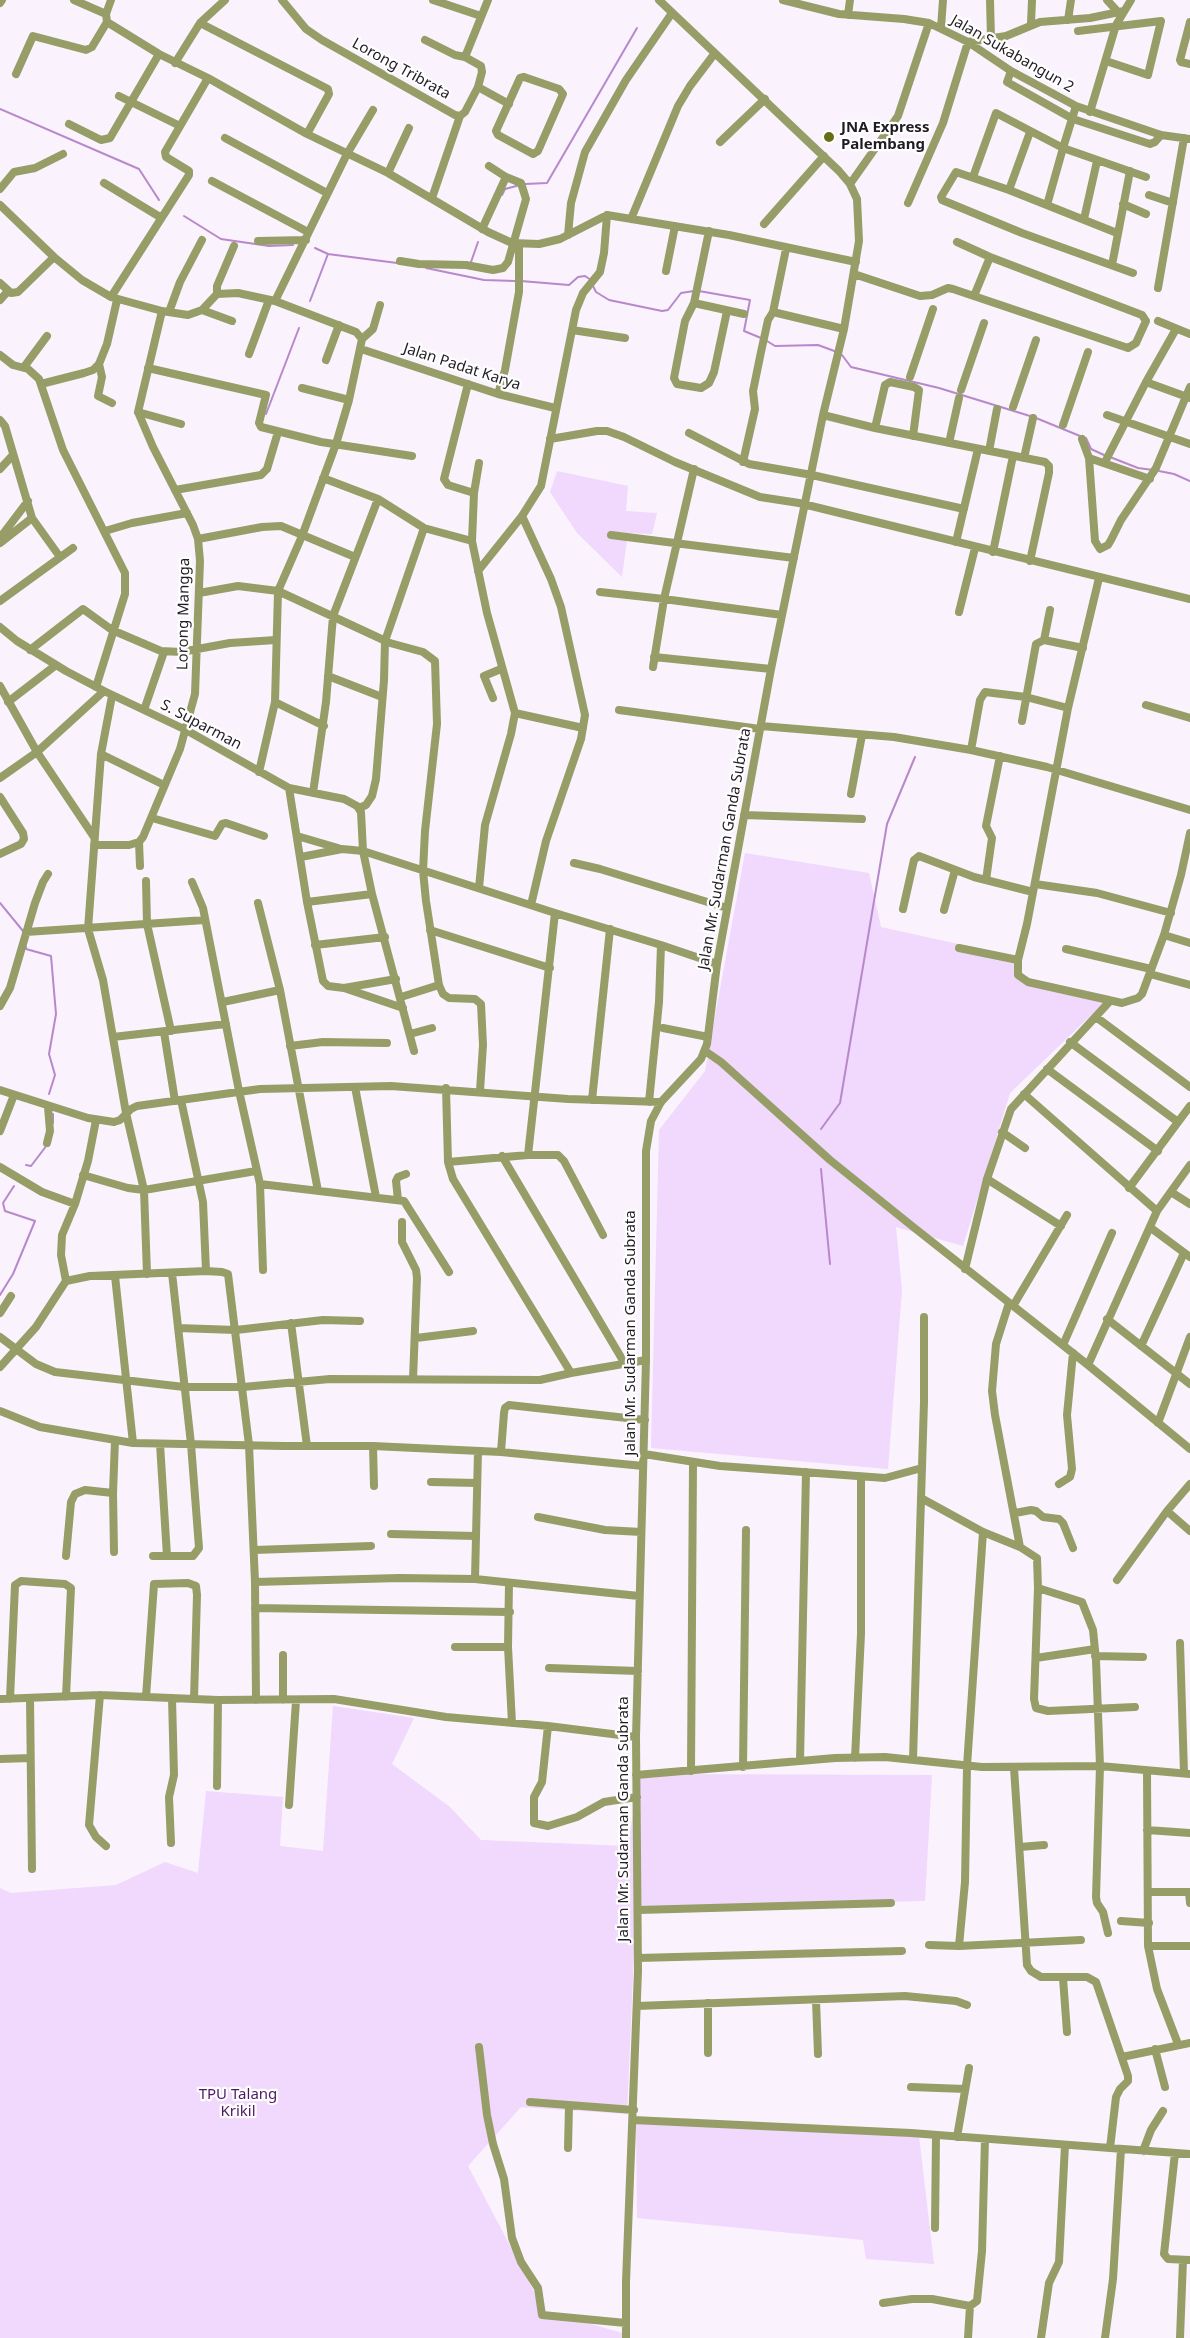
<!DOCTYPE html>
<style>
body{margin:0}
canvas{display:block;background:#faf2fd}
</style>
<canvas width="1190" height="2338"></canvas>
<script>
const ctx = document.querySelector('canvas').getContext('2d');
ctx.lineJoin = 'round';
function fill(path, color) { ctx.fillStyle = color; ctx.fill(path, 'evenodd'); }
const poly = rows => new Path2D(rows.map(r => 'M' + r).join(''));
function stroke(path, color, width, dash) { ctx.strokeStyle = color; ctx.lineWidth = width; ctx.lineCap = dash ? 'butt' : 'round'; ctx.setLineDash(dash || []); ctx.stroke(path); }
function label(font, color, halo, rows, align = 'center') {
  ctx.font = font + ' "Noto Sans",sans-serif'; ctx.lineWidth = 4.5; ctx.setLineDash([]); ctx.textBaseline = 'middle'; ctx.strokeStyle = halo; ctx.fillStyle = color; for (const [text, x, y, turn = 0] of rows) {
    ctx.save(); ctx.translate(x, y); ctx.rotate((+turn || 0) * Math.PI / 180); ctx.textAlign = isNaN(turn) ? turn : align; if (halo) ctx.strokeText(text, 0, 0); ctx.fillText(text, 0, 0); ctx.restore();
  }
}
fill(poly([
 [557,471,628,486,626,511,657,513,652,534,628,533,622,577,577,533,550,492],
 [745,853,869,873,881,927,1017,957,1014,975,1111,996,1010,1093,963,1246,896,1227,902,1290,888,1469,651,1448,659,1130,705,1071],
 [333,1706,414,1718,392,1764,450,1807,481,1840,627,1846,641,1774,932,1775,925,1901,636,1908,627,2114,521,2107,468,2166,544,2310,622,2333,623,2338,0,2338,0,1888,11,1893,116,1885,165,1862,198,1873,206,1791,283,1797,280,1846,323,1851],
 [636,2119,919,2136,934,2264,866,2259,863,2240,637,2218]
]), '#f1d8fd');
stroke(poly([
 [0,109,139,169,159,200],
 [525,184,547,183,637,28],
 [502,195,505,189,520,185],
 [184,216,221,239,269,246,293,245],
 [315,248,328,254,397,263],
 [471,262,478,242],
 [426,268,484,280,515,281],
 [521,281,569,285,578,277,585,276,591,280],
 [593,286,596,292,609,300,662,311,668,310,681,293,694,291],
 [699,291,750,300,744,331,761,338],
 [310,301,328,254],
 [767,341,775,346,818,345,837,352],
 [842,355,851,367,939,388,1030,416],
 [266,414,299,328],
 [1036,418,1080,436],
 [1086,438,1091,449,1104,455],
 [1110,457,1138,468,1153,470],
 [1159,471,1174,474,1190,481],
 [0,903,23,931],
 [26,947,26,949,51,956,56,1014,49,1054,55,1075,49,1094],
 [53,1114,53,1123],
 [821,1129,840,1103,887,824,915,757],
 [26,1165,31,1166,47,1145],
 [821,1169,830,1264],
 [0,1295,13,1274,35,1221,5,1211,3,1203,14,1186]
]), '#b789cb', 2);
stroke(poly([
 [74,0,106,14],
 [111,0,106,14,107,22,159,54,208,78,307,134,388,173,488,232,512,243,539,244,560,239,607,215,729,235,856,262],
 [282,0,306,29,322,40,455,115,460,116,465,112,478,87,482,72,481,66,465,57,488,0],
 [433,0,481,16],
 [783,0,839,14,904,19,929,23,968,42,1011,71,1076,106,1161,135,1190,139],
 [990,0,991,38],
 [1107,0,1118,12],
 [0,3,2,0],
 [848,15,850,0],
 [1068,20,1071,0],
 [1190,22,1180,60,1181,62,1190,64],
 [200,23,328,89,329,94,307,134],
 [1031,24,1032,0],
 [941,28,943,0],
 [1078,31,1161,21,1148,75,1106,61],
 [425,40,455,55,465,57],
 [175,63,200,23,225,0],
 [1011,71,1007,82,1073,119,1150,144,1155,142,1161,135],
 [16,74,33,36,86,50,92,47,107,22],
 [524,77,559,89,563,94,538,151,533,154,498,135,496,131,520,78,524,77],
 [478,87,509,104],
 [119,96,180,126],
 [1076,106,1063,148,1146,177],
 [1090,112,1116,25,1131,0],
 [69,124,101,140,110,138,159,54],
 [225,138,327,193],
 [720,142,765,99],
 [489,166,506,177],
 [388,173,409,128],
 [973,177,996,113,1063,148,1047,205],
 [212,181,308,232],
 [104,183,160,217],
 [850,184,898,116,929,23],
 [0,189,14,172,35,168,63,154],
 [1009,190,1030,132],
 [1149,195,1173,203],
 [432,198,460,116],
 [908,203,943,123,968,42,1006,36,1040,22,1090,18,1124,11],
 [1123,204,1146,214],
 [0,205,54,257,82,280,111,297,162,311,188,315,202,310,217,294,238,293,275,301,356,332,362,339,349,400,336,444,302,536,278,591,275,702,259,772],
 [631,219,678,106,690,86,715,53],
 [1084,219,1097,161],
 [764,224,824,156],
 [709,231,694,303,685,321,674,378,677,384,701,388,709,383,714,372,727,311],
 [1117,233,1009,190,956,172,941,197,942,200,1022,233,1133,273],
 [568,235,571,203,585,152,626,80,672,13],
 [258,241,306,240],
 [786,249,773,312,844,329],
 [400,261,419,264,466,265,493,270,503,268,508,262,526,199,521,183,506,177,482,229],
 [1112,265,1130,171],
 [666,271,675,226],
 [854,274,920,296,932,295,948,288,953,289,1128,348,1136,343,1146,321,1142,315,990,257,957,242],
 [0,283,11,293,18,292,54,257],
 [1158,288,1184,138],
 [217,294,217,286,234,246],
 [974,296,990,257],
 [111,297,189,175,189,171,166,157,165,152,208,78],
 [0,300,8,291],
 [275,301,347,154,373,110],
 [694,303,744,314],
 [202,310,232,321],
 [169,312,180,282,202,240],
 [1158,321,1190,334],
 [572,330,625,338],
 [362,339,373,329,380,305],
 [361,349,498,394,555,408],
 [249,354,269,300],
 [0,355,13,365,28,369,39,379,63,450,125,573,125,594,96,687],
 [326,360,339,325],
 [99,364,102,377,98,396,112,403],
 [24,367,47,336],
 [148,368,266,395,259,423,261,427,321,442,412,456],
 [910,377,933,309],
 [1146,382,1190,398],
 [41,384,84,373,93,370,99,364,107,344,117,300],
 [468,384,444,479,448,485,474,493],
 [302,388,349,400],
 [961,390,984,323],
 [498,394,505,370,519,292,519,244],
 [1013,407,1036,340],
 [138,412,181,424],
 [823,415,875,428,1045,462,1049,466,1049,473,1030,561],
 [1107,415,1190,444],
 [0,420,5,426,32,518,60,557],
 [1063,425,1088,352],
 [875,428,885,385,890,382,914,387,919,390,913,436],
 [689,433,749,464,812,475,964,509],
 [550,439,597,431,607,431,624,437,675,462,760,497,799,503,1190,599],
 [1082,439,1089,458,1095,541,1100,549,1108,545,1111,540,1121,520,1156,468,1190,387],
 [949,443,959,398],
 [989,451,997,409],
 [1024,458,1033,418],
 [1089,458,1150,479],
 [743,462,755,409,753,391,761,352,768,320,773,312],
 [1105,462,1146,382,1176,329],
 [0,469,13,455],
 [323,478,378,499,424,528,472,541],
 [175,490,261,475,267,469,278,432],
 [522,516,551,579,561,607,585,715,581,739,546,841,531,905],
 [105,531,132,523,187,513],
 [611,535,794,558],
 [0,538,28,501],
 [198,539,262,527,281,526,355,557],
 [956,542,978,449],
 [0,543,32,518],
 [993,552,1013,456],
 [478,571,522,516,541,486,576,310,583,293,600,272,604,253,607,215],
 [600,592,664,599,782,615],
 [199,593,238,586,278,591,390,643,423,652,435,661,437,724,425,831,423,871,426,901,439,985,443,994,449,998,475,999,481,1004,483,1045,480,1091],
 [0,601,73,548],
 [959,612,975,548],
 [0,627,17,641,66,671,104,691,186,730,289,788,344,799,357,806,361,812,363,851,372,894,414,1051],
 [1044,640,1050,610],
 [30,650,83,609,112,630,161,651,181,652,230,643,276,640],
 [654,657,771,669],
 [653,667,664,599,694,469],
 [328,676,382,697],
 [0,686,37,752,94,837],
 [112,696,101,754,88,929,103,980,126,1113,144,1190,147,1274],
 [493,698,484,676,501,669],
 [8,702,56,665],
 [275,702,324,726],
 [1146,705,1190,718],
 [144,710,164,652],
 [619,710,760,729],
 [515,713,583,728],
 [1022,721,1036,644,1044,640,1083,648],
 [761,726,894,737,971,750,1047,767,1190,810],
 [971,750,980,700,985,692,1026,697,1068,708],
 [101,754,164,785],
 [0,778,37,752,104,691],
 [289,788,307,902,323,981,328,986,344,988,396,979],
 [313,793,326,702,333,616,378,499],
 [851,794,862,735],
 [0,797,23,833,24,839,21,844,0,854],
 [359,808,366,805,372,796,376,779,384,680,385,641,424,528],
 [744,815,862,819],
 [152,818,215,836,222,824,226,823,264,836],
 [297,836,338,848],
 [139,842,140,866],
 [94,845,129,845,139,842,143,837,180,749,195,694,200,561,198,539,193,525,153,447,138,412,162,311],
 [301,857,342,849,363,851,555,913,661,945,717,964],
 [574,863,600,869,727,908],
 [986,880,992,838,986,826,1000,756],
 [146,881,147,924,171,1031],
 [192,882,203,908,239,1091,260,1184,263,1270],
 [1035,884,1097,893,1171,913],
 [479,888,485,825,511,734,515,713,487,613,472,541,474,493,479,463],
 [307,902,372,894],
 [258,903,280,990,318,1191],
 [903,909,914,860,919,856,974,877,1033,892],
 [944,910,955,870],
 [430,930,550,968],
 [26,932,205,920],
 [1164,935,1190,943],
 [315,945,385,937],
 [959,948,1018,960,1027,924,1068,708,1099,578],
 [1066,949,1151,969],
 [1018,960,1018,975,1028,982,1122,1003,1138,998,1142,994,1164,935,1181,875,1190,833],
 [1150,974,1190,985],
 [347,989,403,1008],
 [401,997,439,985],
 [223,1002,280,990],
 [0,1006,10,988,35,903,43,882,48,874],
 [1096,1017,1190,1087],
 [663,1028,708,1037],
 [164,1032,175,1101],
 [410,1034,432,1028],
 [113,1037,226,1024],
 [1070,1042,1178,1122],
 [290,1046,323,1042,387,1043],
 [705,1051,721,1062,830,1160,912,1226,1088,1365,1190,1449],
 [1047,1069,1158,1151],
 [355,1087,376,1197],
 [446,1088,448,1162,453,1179,571,1373,646,1360],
 [0,1090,88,1118,114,1122,120,1120,131,1109,137,1106,260,1089,391,1086,568,1099,661,1102],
 [1024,1094,1157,1211],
 [181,1100,203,1202,206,1271],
 [592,1100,610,929],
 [649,1102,659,1002,661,945],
 [0,1131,14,1095],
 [1002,1132,1025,1148],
 [47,1143,50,1131,48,1107],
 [528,1155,555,913],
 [502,1156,625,1364],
 [448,1162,528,1155,558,1155,564,1161,603,1235],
 [0,1167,42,1192,75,1204],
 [83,1175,128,1188,144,1190,256,1171],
 [987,1179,1061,1226],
 [260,1184,404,1201,449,1272],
 [1129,1188,1190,1106],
 [1171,1192,1190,1204],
 [398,1200,396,1181,398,1177,406,1174],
 [402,1222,402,1242,416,1270,417,1278,413,1379],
 [1151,1228,1190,1257],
 [965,1269,987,1179,1011,1109,1110,1001],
 [115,1276,133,1443],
 [66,1281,61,1255,62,1235,75,1204,88,1161,96,1120],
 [1009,1303,996,1344,992,1391,995,1415,1020,1547],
 [1013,1306,1067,1215],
 [0,1313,11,1296],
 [1107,1319,1190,1384],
 [291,1323,307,1446],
 [178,1328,236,1330,323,1320,360,1321],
 [0,1337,36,1364,55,1372,184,1387,243,1387,330,1379,540,1380,571,1373],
 [416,1338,473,1331],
 [1063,1345,1112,1233],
 [1141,1346,1184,1253],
 [1088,1365,1157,1211,1190,1165],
 [0,1367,36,1327,66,1281,90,1276,206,1271,222,1272,228,1274,249,1445,255,1582,256,1700],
 [0,1411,40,1427,133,1443,284,1446,373,1446,501,1452,643,1466],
 [1158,1423,1190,1337],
 [160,1444,167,1556],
 [373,1446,374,1486],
 [501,1452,504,1413,505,1408,509,1405,645,1420],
 [644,1454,720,1466,885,1478,922,1468],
 [431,1482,477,1483],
 [1059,1484,1070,1477,1072,1469,1067,1415,1073,1353],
 [113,1493,114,1552],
 [921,1498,983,1532,1020,1547,1037,1558,1038,1588,1082,1602,1093,1630,1096,1660,1100,1766,1096,1897,1097,1903,1103,1912,1108,1933],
 [1167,1511,1190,1531],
 [1015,1513,1031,1510,1036,1511,1043,1517,1059,1519,1063,1523,1073,1548],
 [538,1517,605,1530,641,1532],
 [391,1534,475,1536],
 [254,1550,371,1546],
 [66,1556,71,1502,75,1494,85,1490,113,1493,115,1440],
 [153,1556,193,1556,199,1548,191,1444,172,1273],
 [475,1579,478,1451],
 [1117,1580,1167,1511,1190,1484],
 [255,1582,399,1578,475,1579,639,1596],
 [509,1583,508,1647,512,1723],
 [1038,1588,1034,1699,1036,1708,1048,1711,1135,1707],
 [255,1608,510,1612],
 [1180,1643,1184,1773],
 [455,1647,508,1647],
 [283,1655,283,1700],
 [1095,1656,1143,1657],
 [1036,1658,1095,1649],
 [549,1668,638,1671],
 [100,1695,89,1825,96,1837,106,1846],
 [146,1697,154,1584,188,1583,196,1586,197,1595,194,1699],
 [30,1698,32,1869],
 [0,1699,100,1695,218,1700,334,1699,446,1717,548,1726,636,1737],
 [10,1699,15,1585,21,1581,65,1584,71,1588,66,1697],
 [548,1726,542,1782,534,1797,534,1823,548,1826,577,1817,604,1802,637,1797],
 [855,1758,861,1634,861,1477],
 [0,1759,30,1758],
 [913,1759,924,1402,924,1317],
 [800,1761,806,1472],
 [743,1767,746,1530],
 [1014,1768,1027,1965,1031,1971,1041,1977,1087,1977,1096,1982,1128,2076,1128,2081,1120,2089,1116,2097,1110,2148],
 [691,1771,693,1463],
 [1147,1771,1148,1946,1157,1989,1178,2044],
 [636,1775,835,1758,885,1757,982,1767,1100,1766,1190,1774],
 [217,1786,218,1700],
 [289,1805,296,1701],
 [1147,1830,1190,1833],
 [171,1843,169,1797,174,1775,172,1698],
 [1020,1847,1044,1845],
 [1148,1892,1190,1892],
 [1189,1892,1190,1903],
 [638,1910,891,1903],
 [1121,1921,1149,1923],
 [929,1945,959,1946,1081,1940],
 [959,1946,965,1882,967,1766,983,1532],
 [1148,1946,1190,1946],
 [638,1958,902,1951],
 [1063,1978,1067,2032],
 [816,2000,818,2054],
 [637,2006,905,1996,956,2001,967,2005],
 [479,2047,487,2115,493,2144,504,2179,512,2238,521,2262,538,2288,542,2315,626,2323],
 [1155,2049,1165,2087],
 [708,2053,708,2003],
 [1122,2057,1190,2043],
 [911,2087,965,2089],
 [530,2102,634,2110],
 [633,2120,911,2133,1190,2154],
 [957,2137,969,2068],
 [568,2148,569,2106],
 [1143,2151,1151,2130,1163,2111],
 [1175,2153,1164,2254,1168,2259,1190,2260],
 [935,2228,936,2135],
 [883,2303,912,2299,932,2299,970,2306,977,2301,982,2251,985,2139],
 [626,2338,626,2282,638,1971,636,1737,646,1360,646,1151,651,1121,661,1102,701,1059,707,1044,717,964,771,669,823,415,844,329,859,241,857,199,850,184,839,171,659,0],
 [968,2338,970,2306],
 [1041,2338,1049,2283,1059,2262,1065,2145],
 [1105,2338,1113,2279,1121,2149],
 [1180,2338,1183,2260]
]), '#979d67', 8);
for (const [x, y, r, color] of [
 [829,137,6,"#676d12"]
]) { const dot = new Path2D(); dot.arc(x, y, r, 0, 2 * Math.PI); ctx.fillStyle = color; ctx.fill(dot); stroke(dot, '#fff', 2); }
label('15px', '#211b24', '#fff', [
 ["Jalan Sukabangun 2",1012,54,30],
 ["Lorong Tribrata",401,69,29],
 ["Jalan Padat Karya",462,367,18],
 ["Lorong Mangga",184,614,-89],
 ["S. Suparman",201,725,28],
 ["Jalan Mr. Sudarman Ganda Subrata",725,849,-80],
 ["Jalan Mr. Sudarman Ganda Subrata",631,1333,-90],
 ["Jalan Mr. Sudarman Ganda Subrata",624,1819,-90]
]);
label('bold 15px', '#211b24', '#fff', [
 ["JNA Express",841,128],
 ["Palembang",841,145]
], 'left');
label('15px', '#501765', '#fff', [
 ["TPU Talang",238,2095],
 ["Krikil",238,2112]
]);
</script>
